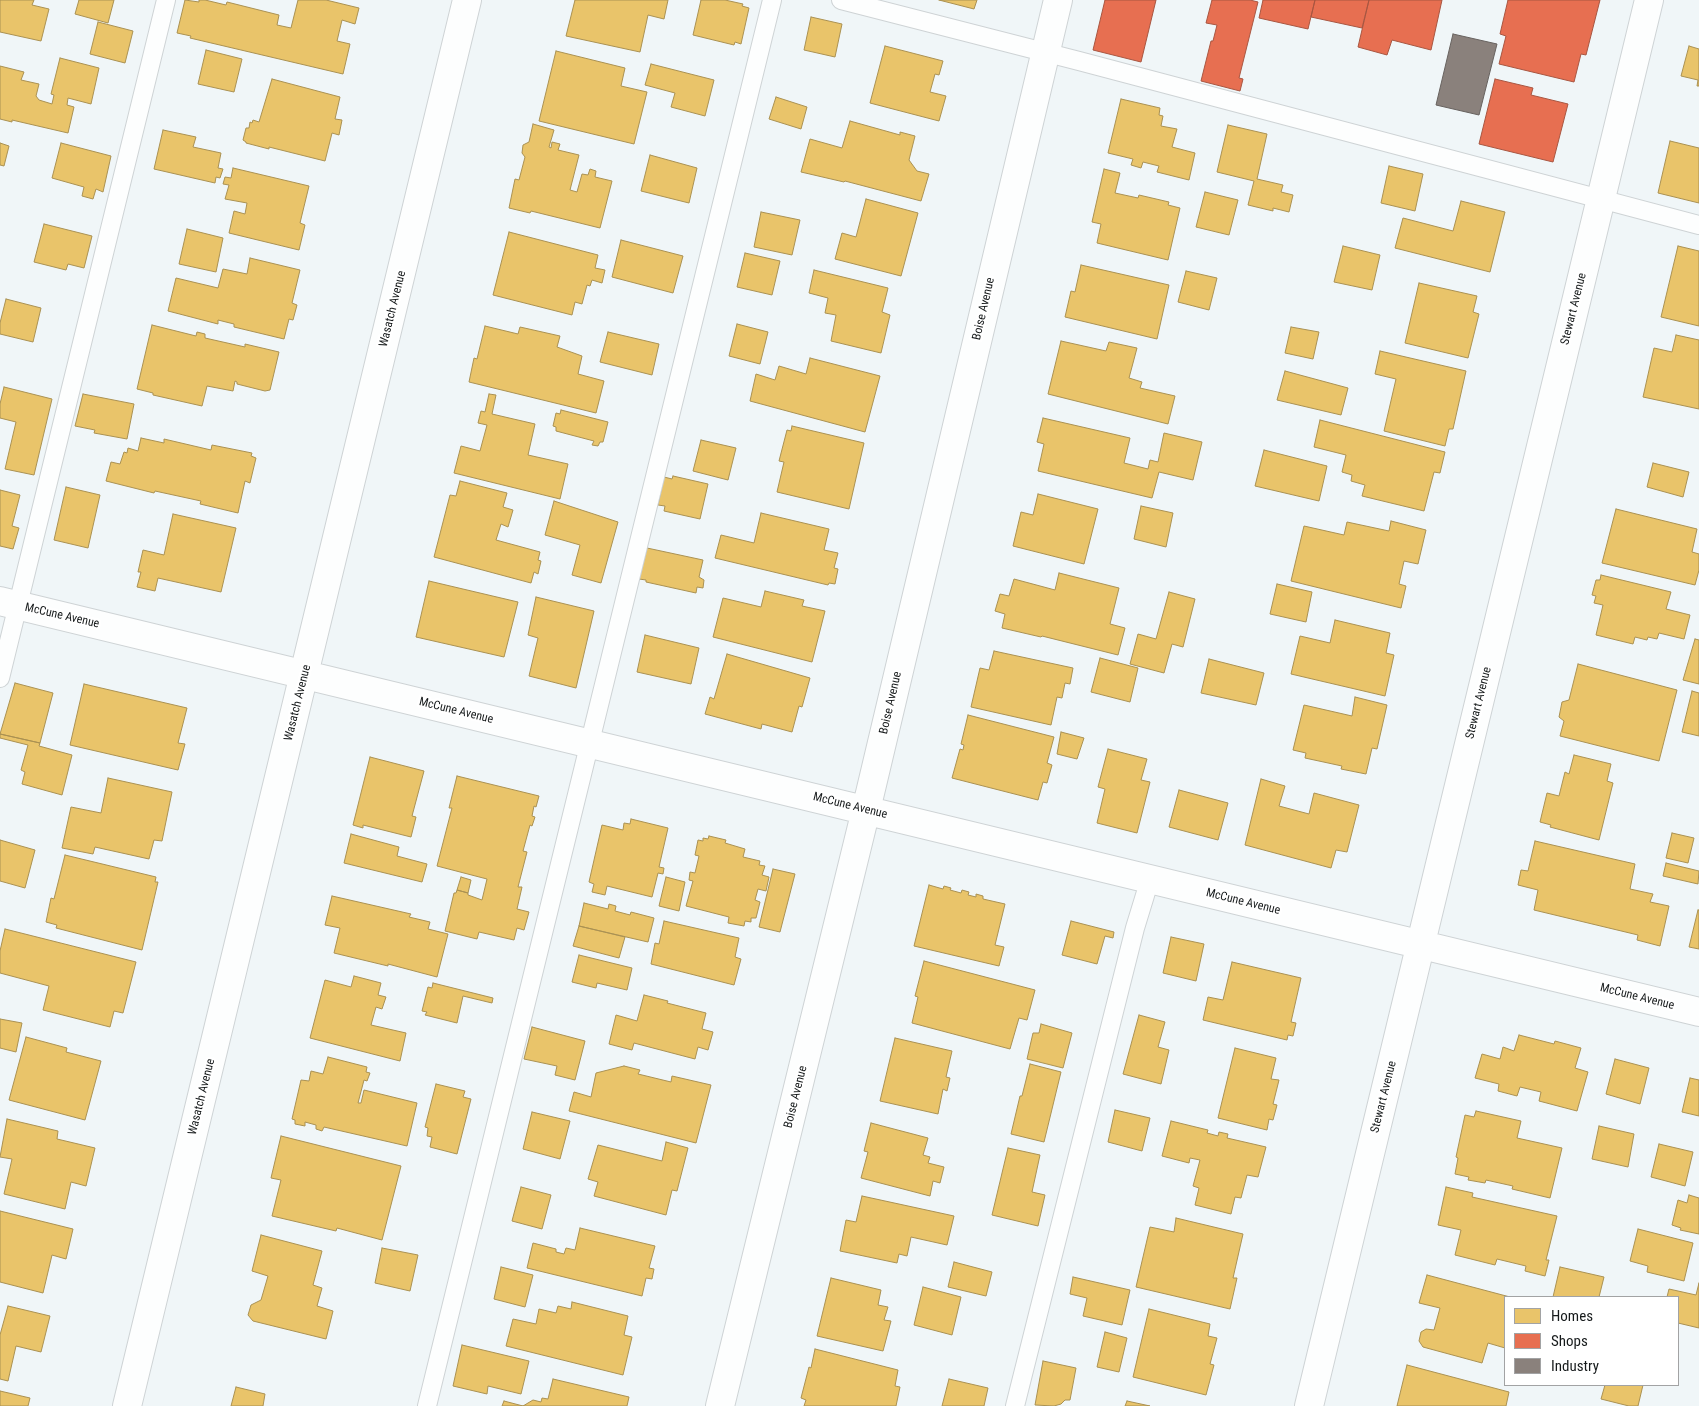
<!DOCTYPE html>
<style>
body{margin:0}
#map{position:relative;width:1699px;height:1406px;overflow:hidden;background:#f0f6f8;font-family:"Roboto Condensed",sans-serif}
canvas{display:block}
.legend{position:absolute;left:1504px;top:1296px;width:175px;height:90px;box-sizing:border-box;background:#fff;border:1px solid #a2a3a4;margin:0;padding:6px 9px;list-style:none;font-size:15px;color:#161a1b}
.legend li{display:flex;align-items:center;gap:10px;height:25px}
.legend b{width:25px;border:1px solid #a2a3a4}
</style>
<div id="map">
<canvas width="1699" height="1406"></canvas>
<ul class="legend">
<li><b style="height:14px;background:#e9c46a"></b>Homes</li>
<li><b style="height:14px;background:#e76f51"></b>Shops</li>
<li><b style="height:14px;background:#8a817c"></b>Industry</li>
</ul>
</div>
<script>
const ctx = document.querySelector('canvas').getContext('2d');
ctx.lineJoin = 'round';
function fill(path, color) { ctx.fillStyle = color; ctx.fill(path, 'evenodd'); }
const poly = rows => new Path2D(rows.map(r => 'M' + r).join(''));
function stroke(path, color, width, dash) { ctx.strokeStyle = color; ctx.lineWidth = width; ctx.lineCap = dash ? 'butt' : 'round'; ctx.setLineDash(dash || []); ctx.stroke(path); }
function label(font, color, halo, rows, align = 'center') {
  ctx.font = font + ' "Roboto Condensed",sans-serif'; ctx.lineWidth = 5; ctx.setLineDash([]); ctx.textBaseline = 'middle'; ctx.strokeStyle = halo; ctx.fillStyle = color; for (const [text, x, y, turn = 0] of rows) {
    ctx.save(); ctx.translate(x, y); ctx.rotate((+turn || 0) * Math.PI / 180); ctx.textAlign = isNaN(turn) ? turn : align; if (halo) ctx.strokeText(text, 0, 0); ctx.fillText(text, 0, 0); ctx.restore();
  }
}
const homes = poly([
 [0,0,34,0,32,5,49,9,41,41,0,32,0,0],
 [79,0,114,0,108,23,75,14,79,0],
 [185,0,199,2,199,0,205,0,226,5,227,2,279,15,277,25,291,28,298,0,326,0,359,8,355,24,342,20,337,41,350,44,343,74,190,38,191,36,177,33,185,0],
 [575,0,668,0,664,19,648,15,640,52,566,36,575,0],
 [701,0,725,0,743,4,742,6,749,8,741,44,735,42,734,45,693,35,701,0],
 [939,0,977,0,974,9,939,0],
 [811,17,842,24,835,57,804,50,811,17],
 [98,22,133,31,125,63,90,54,98,22],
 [885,46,943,61,939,75,935,74,930,92,946,96,939,121,870,103,885,46],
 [1689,46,1699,49,1699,86,1697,86,1698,80,1681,76,1689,46],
 [206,50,242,59,234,92,198,84,206,50],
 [556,51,625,68,621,86,647,92,634,144,539,121,556,51],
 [60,58,99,68,91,104,68,98,67,105,74,107,68,133,12,120,12,122,0,119,0,66,24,72,21,80,39,84,36,96,39,100,52,104,54,95,51,94,60,58],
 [651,64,714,80,705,116,671,107,675,93,645,85,651,64],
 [272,79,340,97,335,119,342,120,339,135,332,133,325,161,269,147,269,149,246,143,246,142,243,140,246,128,249,128,250,122,252,123,253,120,259,122,272,79],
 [776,97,807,107,801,129,769,119,776,97],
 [1121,99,1160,108,1159,115,1163,116,1161,126,1177,129,1172,147,1195,153,1189,180,1157,172,1159,166,1143,162,1141,168,1131,165,1133,159,1108,153,1121,99],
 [850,121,900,135,900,132,915,136,909,160,917,171,929,174,921,201,845,181,844,182,801,172,810,139,842,148,850,121],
 [533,124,554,130,549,147,551,148,552,142,560,144,558,150,579,155,570,190,577,192,582,174,588,175,590,169,596,171,595,177,612,181,600,228,531,211,530,213,509,208,515,179,519,180,525,157,522,153,523,145,529,142,533,124],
 [1228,125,1267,134,1257,179,1283,185,1281,192,1293,195,1289,212,1273,208,1273,211,1248,205,1254,181,1217,172,1228,125],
 [163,130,196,137,193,147,221,153,218,168,223,169,220,178,216,177,215,183,154,169,163,130],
 [1670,141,1699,148,1699,203,1658,193,1670,141],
 [0,143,9,146,4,166,0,165,0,143],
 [61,143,111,156,103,192,96,189,93,199,82,196,84,187,52,178,61,143],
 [650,155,697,168,689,203,641,191,650,155],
 [1389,166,1423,174,1415,211,1381,203,1389,166],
 [233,168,309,186,300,223,305,225,299,250,229,233,234,211,245,214,247,203,225,199,229,185,223,184,225,177,231,178,233,168],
 [1104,169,1120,173,1115,193,1138,198,1139,195,1169,202,1168,205,1180,208,1168,260,1097,243,1101,224,1092,222,1104,169],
 [1205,192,1238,200,1229,235,1196,227,1205,192],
 [866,199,918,213,901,276,835,259,842,233,856,237,866,199],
 [1461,201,1505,212,1490,272,1395,248,1403,218,1453,231,1461,201],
 [761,212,800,220,792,255,754,247,761,212],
 [44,224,92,236,84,268,68,264,66,270,34,262,44,224],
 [187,229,223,238,216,272,179,264,187,229],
 [509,232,598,255,595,268,605,270,602,283,592,280,590,286,587,285,582,304,575,302,572,315,493,295,509,232],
 [621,240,683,256,673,293,612,277,621,240],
 [1343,246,1380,255,1372,290,1334,282,1343,246],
 [1678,246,1699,251,1699,326,1661,317,1678,246],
 [745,253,780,261,772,295,737,287,745,253],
 [250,258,300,270,292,303,297,305,293,320,289,319,284,339,234,327,234,324,218,320,218,324,168,311,176,278,218,288,223,269,247,274,250,258],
 [1081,265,1169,285,1157,339,1065,317,1071,291,1075,292,1081,265],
 [814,270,888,288,882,312,890,315,881,353,831,341,836,315,825,313,828,298,809,293,814,270],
 [1186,271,1217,278,1209,310,1178,302,1186,271],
 [1419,283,1477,296,1473,312,1479,314,1468,358,1405,343,1419,283],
 [6,299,41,308,33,342,0,334,0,323,6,299],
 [737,324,768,332,760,364,729,356,737,324],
 [152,325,196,336,197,332,205,334,205,338,245,347,245,344,279,352,270,390,265,391,237,384,237,382,235,381,233,391,207,386,202,406,153,395,153,393,137,389,152,325],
 [485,326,518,334,520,327,560,336,557,347,582,356,578,374,604,381,596,413,469,382,474,358,477,359,485,326],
 [1291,327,1319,332,1313,359,1285,353,1291,327],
 [608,332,659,344,652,375,600,362,608,332],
 [1676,335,1699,340,1699,409,1643,397,1654,348,1672,352,1676,335],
 [1061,341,1106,351,1109,342,1137,348,1129,378,1142,382,1140,388,1175,396,1168,424,1048,394,1061,341],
 [1380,351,1466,371,1453,429,1449,429,1445,446,1384,431,1396,379,1375,374,1380,351],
 [810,358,880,376,865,432,750,401,756,374,775,380,779,366,806,374,810,358],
 [1285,371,1348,388,1341,415,1277,400,1285,371],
 [4,387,52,399,34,475,5,469,16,422,0,418,0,404,4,387],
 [83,394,134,404,127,439,94,433,95,430,75,426,83,394],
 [489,394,496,395,492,414,535,424,528,455,568,464,560,499,454,473,461,446,480,451,487,425,478,423,481,411,485,412,489,394],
 [561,410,608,422,603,442,600,442,598,446,592,445,594,441,556,431,556,427,553,426,556,413,560,414,561,410],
 [1043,418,1130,438,1124,463,1148,469,1150,460,1158,462,1164,433,1202,442,1193,480,1159,472,1152,498,1038,471,1044,444,1037,442,1043,418],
 [1320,420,1445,452,1440,473,1434,472,1424,511,1362,496,1365,485,1351,481,1352,475,1342,472,1346,455,1314,447,1320,420],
 [792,426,864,443,849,509,777,492,784,462,779,461,787,430,791,431,792,426],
 [141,438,164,443,164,439,211,450,212,445,252,453,251,456,256,458,250,483,245,481,238,513,200,504,201,501,155,491,154,493,106,481,111,462,120,464,124,452,127,453,128,448,138,451,141,438],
 [701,440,736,448,728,480,693,471,701,440],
 [1264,450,1327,466,1319,501,1255,486,1264,450],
 [1653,463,1689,472,1683,497,1647,487,1653,463],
 [673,476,708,484,700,519,664,511,665,506,658,505,664,477,672,479,673,476],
 [460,481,507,493,503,507,513,510,508,527,501,524,496,540,540,552,538,560,541,561,538,574,534,572,531,583,434,557,450,495,456,496,460,481],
 [66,487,100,495,88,548,54,540,66,487],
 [0,490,20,495,12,526,19,528,13,549,0,546,0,490],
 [1038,494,1098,509,1084,564,1013,546,1021,512,1033,515,1038,494],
 [554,501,618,522,601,583,572,575,580,545,545,535,554,501],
 [1141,506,1173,513,1166,547,1134,539,1141,506],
 [1616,509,1697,529,1692,552,1699,554,1699,570,1695,585,1602,563,1616,509],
 [761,513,829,529,824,550,838,553,834,568,838,569,835,584,829,583,828,585,715,558,721,535,754,543,761,513],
 [173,514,236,528,221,592,158,578,155,591,137,587,141,572,138,572,143,550,164,555,173,514],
 [1391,521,1426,530,1418,564,1404,561,1399,584,1406,586,1401,608,1291,581,1304,526,1344,535,1347,522,1389,531,1391,521],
 [647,548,703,560,699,577,704,580,703,588,697,587,696,593,646,582,646,580,639,579,647,548],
 [1059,573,1119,588,1110,624,1125,628,1118,655,1042,636,1041,637,1002,628,1005,614,995,611,1000,594,1009,596,1014,579,1055,590,1059,573],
 [1601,575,1671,592,1666,609,1690,615,1684,639,1659,633,1657,639,1648,637,1647,640,1635,637,1633,644,1596,635,1603,605,1594,603,1596,596,1592,595,1596,580,1600,580,1601,575],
 [429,581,518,602,504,657,416,637,429,581],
 [1277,584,1312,592,1306,622,1270,614,1277,584],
 [765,591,804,600,802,606,825,611,812,662,713,637,723,598,761,607,765,591],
 [1169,592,1195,599,1183,647,1172,644,1164,673,1130,664,1138,634,1156,639,1169,592],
 [536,597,594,611,576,688,529,676,538,638,528,635,536,597],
 [1335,620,1390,633,1386,653,1394,655,1385,696,1291,674,1300,636,1330,643,1335,620],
 [645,635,699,648,691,684,637,672,645,635],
 [1695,639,1699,640,1699,684,1683,680,1695,639],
 [994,651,1073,668,1070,684,1065,683,1062,698,1057,697,1051,725,971,707,980,668,989,670,994,651],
 [727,654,810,678,802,707,799,706,792,732,762,724,761,729,705,714,710,697,714,699,727,654],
 [1100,658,1138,668,1130,702,1091,692,1100,658],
 [1209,659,1264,673,1256,705,1201,693,1209,659],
 [1578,664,1677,690,1659,761,1560,736,1564,721,1559,717,1562,702,1569,700,1578,664],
 [15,683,53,693,40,743,0,734,15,683],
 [84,684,187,708,178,743,185,744,178,770,70,745,84,684],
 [1692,691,1699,693,1699,736,1682,732,1692,691],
 [1355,697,1387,705,1377,749,1372,748,1366,774,1341,769,1342,766,1305,758,1306,753,1293,750,1304,705,1352,716,1355,697],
 [968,715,1054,737,1047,763,1052,765,1047,783,1043,782,1038,800,952,778,960,749,963,750,964,745,961,744,968,715],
 [1061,732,1084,738,1077,759,1057,754,1061,732],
 [0,734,40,743,39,746,72,755,62,795,22,784,25,772,21,770,28,745,0,738,0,734],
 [1108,749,1147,759,1141,780,1150,782,1137,833,1097,823,1105,789,1098,787,1108,749],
 [1574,755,1611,764,1607,781,1613,783,1599,840,1550,827,1551,825,1540,822,1547,793,1559,796,1565,772,1569,774,1574,755],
 [370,757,424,771,412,816,416,817,411,837,363,825,363,828,353,825,370,757],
 [457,776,539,796,536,807,534,806,532,816,535,817,532,826,530,825,523,851,527,852,518,887,522,887,517,909,529,912,524,930,517,928,514,940,479,932,477,939,445,931,454,893,456,893,457,890,468,893,468,895,482,900,487,879,437,866,452,808,449,808,457,776],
 [108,778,172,792,162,841,154,840,149,859,95,847,93,854,62,848,71,807,101,813,108,778],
 [1261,779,1285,786,1279,806,1309,814,1314,793,1359,805,1347,852,1336,850,1331,868,1245,845,1261,779],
 [1179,790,1228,803,1218,840,1169,827,1179,790],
 [631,819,668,828,659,867,664,868,663,874,658,873,652,897,607,886,605,895,592,892,594,884,589,882,602,825,623,830,624,823,630,824,631,819],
 [1672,833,1694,838,1688,863,1666,858,1672,833],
 [351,834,399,847,397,856,427,864,422,882,344,863,351,834],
 [709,836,726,840,725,843,745,849,743,857,760,861,759,865,765,866,762,875,769,877,766,891,758,889,755,900,760,902,756,918,751,918,751,922,745,921,744,926,728,923,729,917,686,906,693,881,689,880,690,872,695,873,699,856,695,855,698,840,703,841,703,838,708,839,709,836],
 [0,840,35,850,25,888,0,881,0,840],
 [1535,841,1635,864,1630,889,1653,894,1650,902,1669,906,1660,946,1637,940,1638,935,1534,910,1538,890,1518,885,1521,870,1528,871,1535,841],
 [65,855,156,877,155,882,158,882,142,950,56,928,57,925,46,922,51,898,54,899,65,855],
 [1666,863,1699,871,1698,884,1663,876,1666,863],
 [773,869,795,874,780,932,759,927,773,869],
 [461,877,471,880,468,893,457,890,461,877],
 [666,877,685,882,679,911,659,906,666,877],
 [929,885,943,889,944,886,951,888,950,890,961,893,962,890,969,892,968,895,976,897,976,894,983,896,983,899,1005,904,995,945,1004,947,999,966,914,946,929,885],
 [332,896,411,914,409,917,430,922,428,929,448,934,437,977,388,964,388,966,334,953,340,928,325,925,332,896],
 [584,903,608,909,609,904,616,906,615,911,630,915,631,912,654,918,648,942,579,926,584,903],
 [1698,910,1699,910,1699,949,1689,947,1698,910],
 [664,921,739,938,735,957,741,959,734,985,651,964,655,943,659,944,664,921],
 [1071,921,1114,932,1113,938,1105,936,1097,964,1062,955,1071,921],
 [579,926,625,937,619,958,573,946,579,926],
 [5,929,136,962,123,1013,114,1011,110,1027,43,1010,49,986,0,973,0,951,5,929],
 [1171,937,1204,944,1196,981,1163,973,1171,937],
 [579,955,632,968,627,990,597,983,596,988,572,982,579,955],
 [924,961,1035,990,1027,1020,1019,1018,1010,1049,912,1023,918,997,915,996,924,961],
 [1232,962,1301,978,1291,1022,1296,1023,1293,1036,1288,1035,1287,1040,1203,1020,1208,997,1223,1000,1232,962],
 [354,976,381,983,378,995,386,997,382,1009,376,1007,371,1025,406,1033,400,1061,310,1038,325,980,351,987,354,976],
 [433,983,493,998,492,1003,463,996,457,1023,425,1015,427,1012,422,1011,428,987,432,988,433,983],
 [644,995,668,1001,667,1003,706,1013,702,1029,713,1032,708,1050,698,1047,695,1059,634,1043,632,1050,609,1044,616,1015,637,1021,644,995],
 [1139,1015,1165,1022,1158,1047,1169,1050,1161,1084,1123,1074,1139,1015],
 [0,1019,22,1023,16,1052,0,1048,0,1019],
 [1041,1024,1072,1033,1063,1068,1027,1059,1033,1033,1039,1033,1041,1024],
 [532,1027,585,1041,575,1080,555,1075,557,1066,524,1059,532,1027],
 [1519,1035,1554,1044,1555,1041,1581,1048,1575,1068,1588,1072,1577,1111,1539,1101,1541,1092,1520,1087,1517,1096,1498,1091,1499,1084,1475,1078,1482,1054,1500,1059,1503,1047,1514,1051,1519,1035],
 [26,1037,67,1048,66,1052,101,1061,85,1120,9,1100,26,1037],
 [895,1038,952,1051,946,1077,950,1078,947,1091,943,1089,938,1114,880,1101,895,1038],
 [1235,1048,1276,1058,1271,1079,1279,1080,1273,1104,1277,1105,1273,1120,1269,1119,1267,1130,1218,1118,1235,1048],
 [328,1057,367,1067,366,1072,370,1073,367,1081,364,1080,358,1103,361,1103,364,1090,417,1103,407,1146,324,1127,322,1131,316,1129,316,1125,305,1122,305,1126,295,1124,295,1120,292,1119,301,1080,309,1081,311,1071,323,1074,328,1057],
 [1615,1059,1649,1068,1640,1104,1606,1094,1615,1059],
 [1030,1064,1061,1072,1044,1142,1011,1134,1020,1096,1022,1096,1030,1064],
 [624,1066,640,1070,638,1074,671,1082,672,1076,711,1085,696,1143,569,1111,574,1092,591,1097,596,1073,624,1066],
 [1690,1078,1699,1080,1699,1116,1682,1112,1690,1078],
 [436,1084,465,1091,463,1097,471,1099,457,1154,430,1147,432,1137,427,1136,428,1128,425,1127,436,1084],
 [1115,1110,1150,1118,1142,1151,1108,1142,1115,1110],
 [1476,1111,1521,1121,1517,1138,1562,1148,1550,1198,1512,1189,1513,1186,1486,1180,1485,1183,1468,1180,1469,1177,1455,1174,1458,1158,1456,1157,1465,1115,1474,1117,1476,1111],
 [532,1112,570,1121,560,1159,523,1149,532,1112],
 [7,1119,58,1131,57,1139,95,1148,86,1186,71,1182,65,1209,4,1194,12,1159,0,1157,7,1119],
 [1171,1121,1208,1130,1207,1133,1218,1136,1219,1132,1228,1134,1227,1138,1266,1147,1258,1177,1247,1175,1241,1198,1235,1197,1231,1214,1195,1205,1199,1188,1193,1186,1200,1160,1190,1158,1189,1163,1162,1156,1171,1121],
 [871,1123,928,1138,923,1155,930,1157,928,1163,944,1167,940,1183,933,1181,930,1196,861,1178,868,1152,864,1151,871,1123],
 [1599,1126,1634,1134,1628,1167,1592,1159,1599,1126],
 [281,1136,401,1166,382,1240,337,1228,336,1231,272,1216,281,1180,271,1178,281,1136],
 [666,1142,688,1148,677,1191,672,1190,666,1215,594,1196,598,1182,588,1179,598,1145,662,1161,666,1142],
 [1659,1144,1693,1152,1685,1186,1651,1177,1659,1144],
 [1008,1148,1040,1155,1032,1192,1045,1195,1038,1226,992,1215,1008,1148],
 [521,1187,551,1195,542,1229,512,1221,521,1187],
 [1446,1187,1473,1193,1472,1197,1557,1216,1546,1260,1549,1260,1545,1276,1525,1271,1526,1266,1497,1259,1495,1265,1455,1255,1461,1230,1438,1225,1446,1187],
 [1689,1195,1699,1198,1699,1234,1680,1230,1681,1228,1672,1225,1678,1200,1687,1203,1689,1195],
 [862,1196,954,1216,947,1245,911,1237,907,1256,899,1254,897,1263,840,1251,846,1220,856,1222,862,1196],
 [0,1211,73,1229,66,1259,52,1255,43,1293,0,1282,0,1211],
 [1176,1218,1243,1234,1233,1278,1237,1278,1230,1309,1136,1287,1150,1227,1174,1232,1176,1218],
 [580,1228,655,1246,649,1268,654,1269,652,1279,646,1278,642,1296,527,1268,533,1243,556,1249,556,1252,564,1254,566,1248,575,1250,580,1228],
 [1638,1229,1693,1243,1684,1281,1647,1272,1648,1266,1630,1261,1638,1229],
 [261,1235,322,1251,313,1285,322,1288,317,1306,333,1311,326,1339,253,1321,248,1315,251,1305,261,1300,268,1276,252,1271,261,1235],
 [382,1248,418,1255,410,1291,375,1283,382,1248],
 [954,1262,992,1272,986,1296,948,1287,954,1262],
 [501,1267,533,1275,525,1307,494,1299,501,1267],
 [1560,1267,1604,1277,1599,1297,1553,1297,1560,1267],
 [1427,1275,1510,1297,1505,1297,1505,1348,1488,1343,1482,1363,1423,1347,1419,1341,1421,1332,1426,1329,1434,1330,1440,1308,1419,1303,1427,1275],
 [1073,1277,1130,1290,1122,1325,1083,1316,1087,1298,1070,1294,1073,1277],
 [831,1278,881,1290,878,1305,888,1307,884,1320,891,1321,883,1351,817,1336,831,1278],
 [1699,1283,1699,1328,1678,1323,1678,1297,1667,1297,1669,1289,1696,1295,1699,1283],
 [923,1287,961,1297,952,1335,914,1325,923,1287],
 [572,1302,628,1316,624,1335,632,1337,623,1375,506,1346,513,1319,536,1324,539,1309,556,1313,558,1306,571,1309,572,1302],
 [8,1306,50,1316,41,1352,16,1346,8,1381,0,1379,0,1335,8,1306],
 [1149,1309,1210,1324,1208,1336,1217,1338,1210,1364,1214,1365,1206,1395,1133,1377,1149,1309],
 [1105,1332,1127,1338,1119,1372,1097,1367,1105,1332],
 [462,1345,529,1361,521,1394,488,1386,487,1394,453,1386,462,1345],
 [815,1349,898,1370,895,1386,900,1387,896,1406,804,1406,806,1400,801,1398,809,1367,811,1368,815,1349],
 [1043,1361,1076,1368,1070,1400,1065,1400,1061,1404,1054,1406,1035,1405,1043,1361],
 [1407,1365,1509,1392,1506,1406,1397,1406,1407,1365],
 [553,1379,629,1397,627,1406,523,1406,533,1400,541,1402,542,1398,548,1399,553,1379],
 [949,1379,988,1388,984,1406,942,1406,949,1379],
 [1605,1385,1643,1385,1638,1406,1629,1406,1601,1399,1605,1385],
 [236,1387,265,1394,263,1406,231,1406,236,1387],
 [0,1391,30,1398,28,1406,0,1406,0,1391],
 [504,1401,523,1406,502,1406,504,1401],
 [1127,1401,1150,1406,1125,1406,1127,1401]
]);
fill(homes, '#e9c46a');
stroke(homes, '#aa9152', 1);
const shops = poly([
 [1105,0,1156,0,1141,62,1093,50,1105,0],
 [1212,0,1250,0,1258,2,1239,78,1243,79,1240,91,1201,81,1211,41,1213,41,1217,25,1206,23,1212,0],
 [1263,0,1315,0,1308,29,1259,18,1263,0],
 [1315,0,1369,0,1362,28,1311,17,1315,0],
 [1369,0,1442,0,1431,50,1392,40,1387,55,1358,47,1369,0],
 [1508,0,1600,0,1586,55,1581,54,1574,82,1499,64,1506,36,1500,34,1508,0],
 [1495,79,1533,88,1531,95,1568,104,1553,162,1479,144,1495,79]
]);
fill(shops, '#e76f51');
stroke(shops, '#a85641', 1);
const industry = poly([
 [1453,34,1497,44,1479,115,1436,105,1453,34]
]);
fill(industry, '#8a817c');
stroke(industry, '#67625f', 1);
const lane = poly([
 [841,0,1079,61,1699,225],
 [0,678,166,0],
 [427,1406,772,0],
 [1015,1406,1135,928,1150,879]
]);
const street = poly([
 [0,601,1699,1012],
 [127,1406,467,0],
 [720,1406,866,810,1058,0],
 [1309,1406,1649,0]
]);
stroke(lane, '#ced3d5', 20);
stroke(street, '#ced3d5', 30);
stroke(lane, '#fdfefe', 18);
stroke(street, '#fdfefe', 28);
label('12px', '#161a1b', '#fff', [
 ["Wasatch Avenue",393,309,-76],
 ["Boise Avenue",984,309,-77],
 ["Stewart Avenue",1574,309,-76],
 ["McCune Avenue",62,616,13],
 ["Wasatch Avenue",298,703,-76],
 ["Boise Avenue",891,703,-77],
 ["Stewart Avenue",1479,703,-76],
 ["McCune Avenue",456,711,14],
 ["McCune Avenue",850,806,14],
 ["McCune Avenue",1243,902,14],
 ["McCune Avenue",1637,997,14],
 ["Wasatch Avenue",202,1097,-76],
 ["Boise Avenue",796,1097,-76],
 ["Stewart Avenue",1384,1097,-76]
]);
</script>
